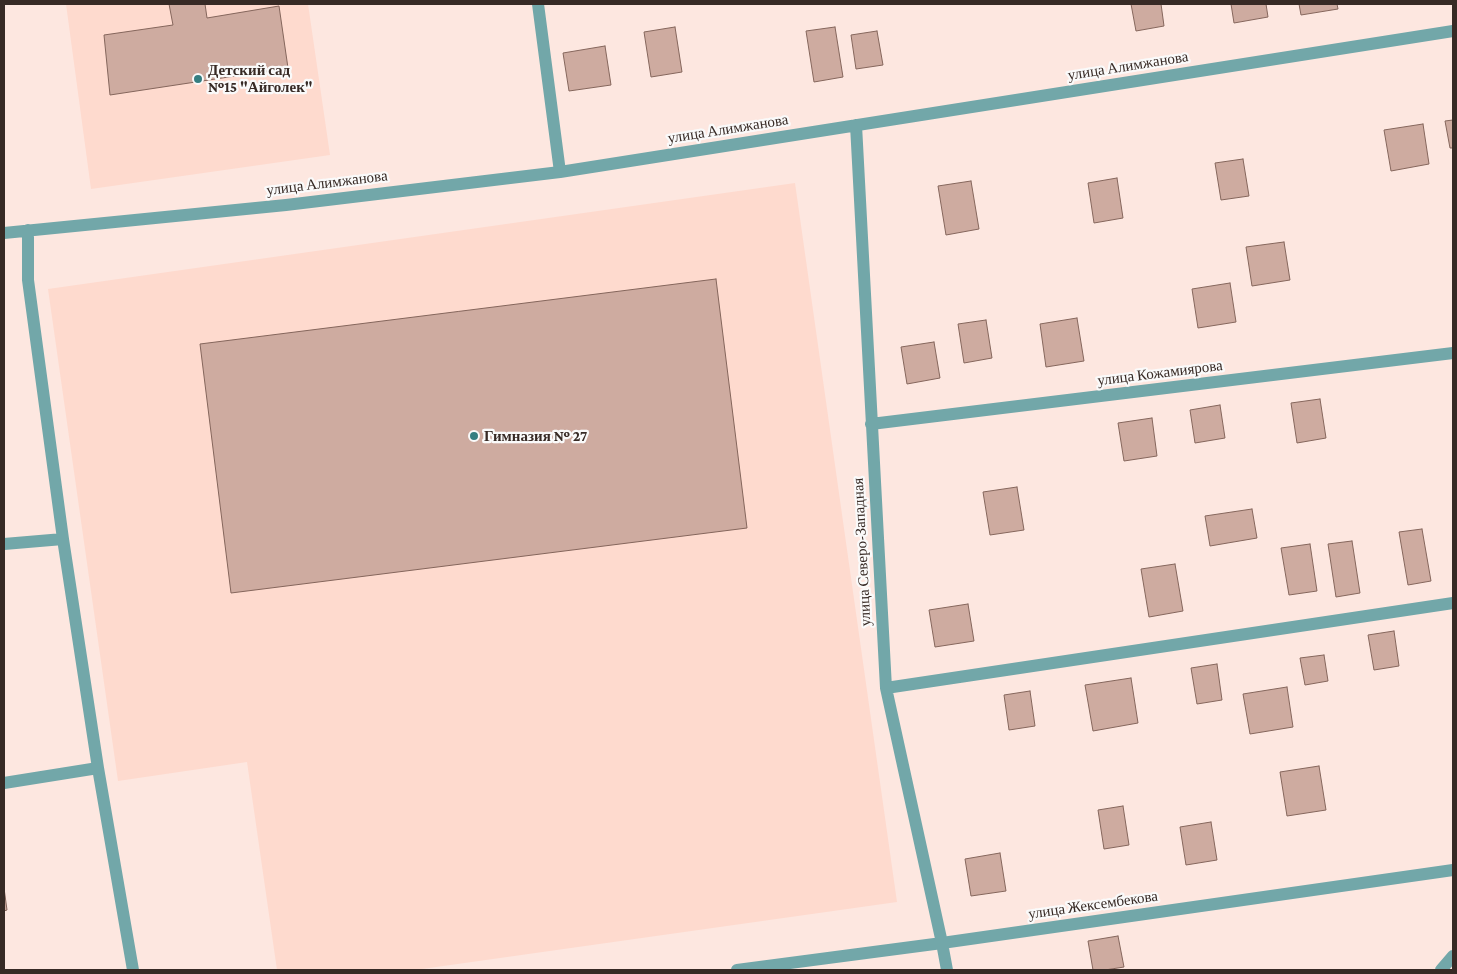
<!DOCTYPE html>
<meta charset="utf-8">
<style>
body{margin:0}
#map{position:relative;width:1457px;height:974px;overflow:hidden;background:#fde7e0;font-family:"Crimson Pro",serif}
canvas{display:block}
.frame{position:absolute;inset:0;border:5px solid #372a25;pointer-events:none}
</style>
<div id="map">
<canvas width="1457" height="974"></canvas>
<div class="frame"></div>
</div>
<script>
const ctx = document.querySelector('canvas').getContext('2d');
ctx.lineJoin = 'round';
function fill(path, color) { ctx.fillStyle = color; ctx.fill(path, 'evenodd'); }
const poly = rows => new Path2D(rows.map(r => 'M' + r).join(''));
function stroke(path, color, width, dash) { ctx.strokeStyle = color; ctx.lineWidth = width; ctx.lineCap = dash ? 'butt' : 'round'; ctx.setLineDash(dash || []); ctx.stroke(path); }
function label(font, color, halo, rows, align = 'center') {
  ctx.font = font + ' "Crimson Pro",serif'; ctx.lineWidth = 4.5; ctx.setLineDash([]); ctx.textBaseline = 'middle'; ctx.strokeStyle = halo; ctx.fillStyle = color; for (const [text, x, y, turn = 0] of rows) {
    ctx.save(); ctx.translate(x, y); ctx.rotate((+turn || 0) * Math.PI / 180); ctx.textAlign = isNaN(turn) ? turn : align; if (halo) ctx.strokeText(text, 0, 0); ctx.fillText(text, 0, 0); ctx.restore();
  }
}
fill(poly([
 [66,4,308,4,330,155,91,189],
 [795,183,897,902,415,970,277,970,247,762,118,781,48,289]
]), '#fedace');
const building = poly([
 [169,4,205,4,207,18,279,6,288,68,110,95,104,35,173,25,169,4],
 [1131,4,1161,4,1164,26,1136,31,1131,4],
 [1231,4,1266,4,1268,17,1234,23,1231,4],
 [1299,4,1337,4,1338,9,1301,15,1299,4],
 [675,27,682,72,651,77,644,32,675,27],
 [835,27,843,77,814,82,806,31,835,27],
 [877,31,883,65,856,69,851,35,877,31],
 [605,46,611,85,569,91,563,53,605,46],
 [1453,120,1453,148,1450,148,1445,121,1453,120],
 [1423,124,1429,164,1391,171,1384,130,1423,124],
 [1243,159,1249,196,1221,200,1215,163,1243,159],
 [1117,178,1123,218,1094,223,1088,183,1117,178],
 [971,181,979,229,946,235,938,186,971,181],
 [1284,242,1290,280,1252,286,1246,247,1284,242],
 [716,279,747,528,231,593,200,344,716,279],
 [1230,283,1236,322,1198,328,1192,289,1230,283],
 [1077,318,1084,361,1046,367,1040,324,1077,318],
 [986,320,992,358,964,363,958,324,986,320],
 [934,342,940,378,907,384,901,347,934,342],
 [1320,399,1326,438,1297,443,1291,403,1320,399],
 [1220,405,1225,438,1195,443,1190,410,1220,405],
 [1152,418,1157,456,1124,461,1118,423,1152,418],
 [1017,487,1024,530,990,535,983,492,1017,487],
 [1252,509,1257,538,1210,546,1205,516,1252,509],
 [1422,529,1431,581,1408,585,1399,532,1422,529],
 [1352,541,1360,593,1336,597,1328,544,1352,541],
 [1310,544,1317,591,1289,595,1281,548,1310,544],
 [1175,564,1183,611,1149,617,1141,569,1175,564],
 [968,604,974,641,935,647,929,610,968,604],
 [1394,631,1399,666,1374,670,1368,635,1394,631],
 [1324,655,1328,681,1305,685,1300,658,1324,655],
 [1217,664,1222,700,1197,704,1191,668,1217,664],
 [1131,678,1138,723,1093,731,1085,685,1131,678],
 [1287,687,1293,727,1250,734,1243,694,1287,687],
 [1030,691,1035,726,1009,730,1004,695,1030,691],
 [1319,766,1326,810,1287,816,1280,772,1319,766],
 [1123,806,1129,845,1104,849,1098,810,1123,806],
 [1211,822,1217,860,1186,865,1180,827,1211,822],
 [1000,853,1006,891,971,896,965,859,1000,853],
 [4,888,7,910,4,911,4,888],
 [1118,936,1124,967,1105,970,1093,970,1088,941,1118,936]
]);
fill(building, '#ceaba0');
stroke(building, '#85665c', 1);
stroke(poly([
 [538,4,560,172],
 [856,125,886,688,942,943,947,970],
 [28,230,28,280,63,539,98,768,133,970],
 [4,233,286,205,560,172,1453,31],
 [871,424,1453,353],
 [4,544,63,539],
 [886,688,1453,603],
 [4,783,98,768],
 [737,970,942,943,1453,870],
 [1441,970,1453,956]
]), '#72a7a9', 12);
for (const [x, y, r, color] of [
 [198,79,5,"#357e81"],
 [474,436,5,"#357e81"]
]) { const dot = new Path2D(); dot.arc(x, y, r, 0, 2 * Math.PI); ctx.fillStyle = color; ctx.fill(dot); stroke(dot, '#fafafa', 2); }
label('15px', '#372a25', '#fafafa', [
 ["улица Алимжанова",1128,66,-9],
 ["улица Алимжанова",728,129,-9],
 ["улица Алимжанова",327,183,-7],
 ["улица Кожамиярова",1160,373,-7],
 ["улица Северо-Западная",862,552,-93],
 ["улица Жексембекова",1093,905,-8]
]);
label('bold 15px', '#372a25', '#fafafa', [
 ["Детский сад",208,70],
 ["№15 \"Айголек\"",208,87],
 ["Гимназия № 27",484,436]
], 'left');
</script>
